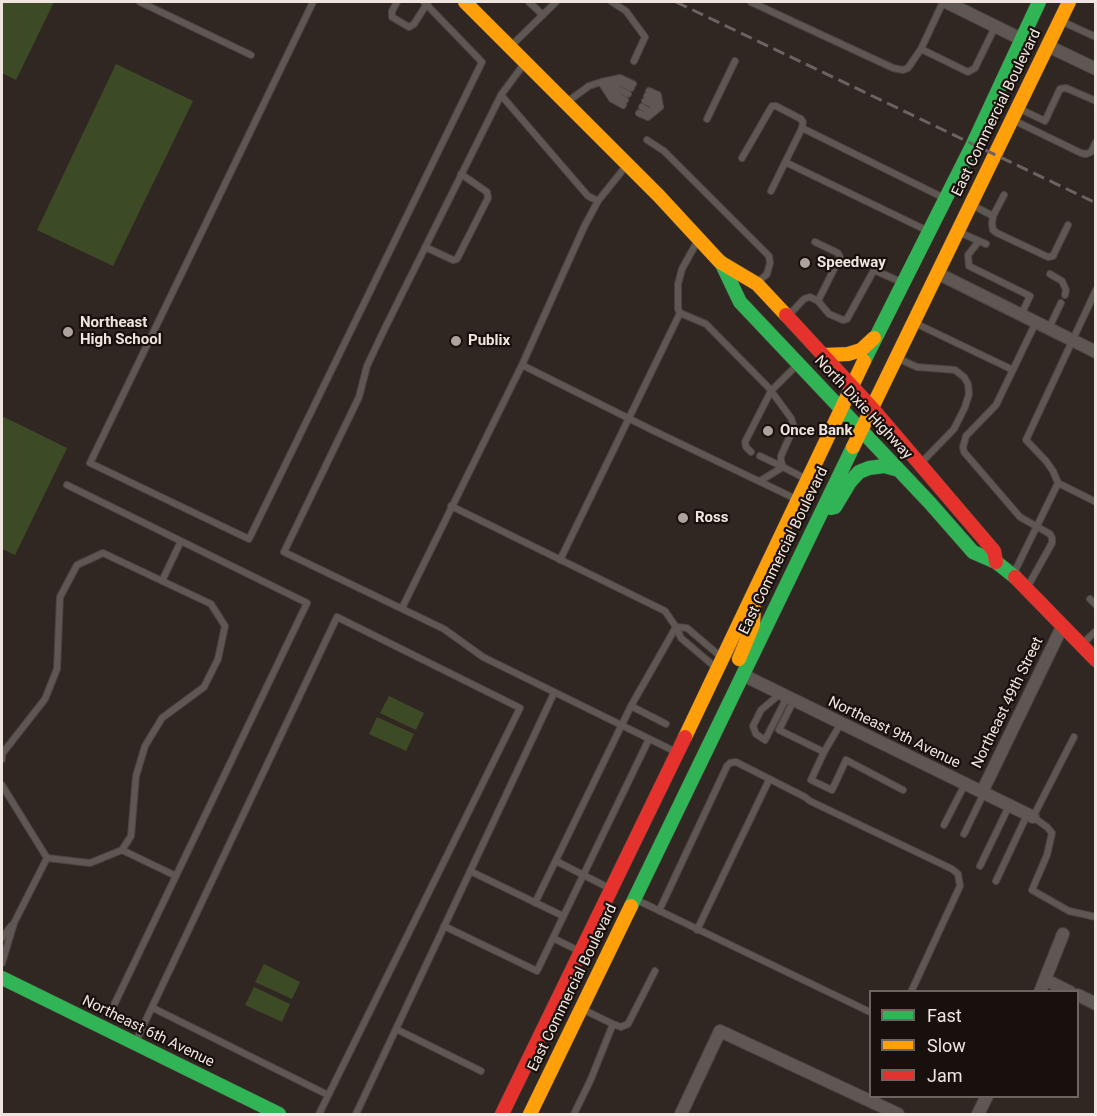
<!DOCTYPE html>
<style>
body{margin:0}
#map{position:relative;width:1097px;height:1116px;overflow:hidden;background:#312722;font-family:Roboto,sans-serif}
canvas{display:block}
.frame{position:absolute;inset:0;border:3px solid #f0e4de;pointer-events:none}
.legend{position:absolute;left:869px;top:990px;width:210px;height:108px;box-sizing:border-box;background:#18100c;border:2px solid #6e6560;margin:0;padding:8px 10px;list-style:none;font-size:18px;color:#f0e4de}
.legend li{display:flex;align-items:center;gap:12px;height:30px}
.legend b{width:30px;border:2px solid #6e6560}
</style>
<div id="map">
<canvas width="1097" height="1116"></canvas>
<div class="frame"></div>
<ul class="legend">
<li><b style="height:8px;background:#30b455"></b>Fast</li>
<li><b style="height:8px;background:#ff9f0a"></b>Slow</li>
<li><b style="height:8px;background:#e5322d"></b>Jam</li>
</ul>
</div>
<script>
const ctx = document.querySelector('canvas').getContext('2d');
ctx.lineJoin = 'round';
function fill(path, color) { ctx.fillStyle = color; ctx.fill(path, 'evenodd'); }
const poly = rows => new Path2D(rows.map(r => 'M' + r).join(''));
function stroke(path, color, width, dash) { ctx.strokeStyle = color; ctx.lineWidth = width; ctx.lineCap = dash ? 'butt' : 'round'; ctx.setLineDash(dash || []); ctx.stroke(path); }
function label(font, color, halo, rows, align = 'center') {
  ctx.font = font + ' Roboto,sans-serif'; ctx.lineWidth = 4.5; ctx.setLineDash([]); ctx.textBaseline = 'middle'; ctx.strokeStyle = halo; ctx.fillStyle = color; for (const [text, x, y, turn = 0] of rows) {
    ctx.save(); ctx.translate(x, y); ctx.rotate((+turn || 0) * Math.PI / 180); ctx.textAlign = isNaN(turn) ? turn : align; if (halo) ctx.strokeText(text, 0, 0); ctx.fillText(text, 0, 0); ctx.restore();
  }
}
fill(poly([
 [2,2,54,2,16,80,2,73],
 [116,64,193,101,113,266,37,230],
 [2,416,67,448,15,555,2,549],
 [389,696,424,713,416,730,380,713],
 [377,717,414,734,406,751,369,734],
 [264,964,300,982,292,999,255,982],
 [254,987,290,1004,282,1022,245,1005]
]), '#3c4b25');
const lane = poly([
 [140,2,251,55],
 [313,2,90,463,249,539,482,62,424,2],
 [397,2,392,11,392,17,409,27,414,24,428,2],
 [529,2,543,15],
 [612,2,626,11,645,37,634,61],
 [751,2,893,68,903,70,908,68,921,49],
 [943,2,921,49,968,72,975,68,995,27],
 [1061,21,1096,37],
 [511,46,556,2],
 [524,64,501,95,384,330,367,366,359,397,284,552,444,629,483,657,676,752],
 [601,82,612,99,623,105],
 [610,82,620,83,631,88],
 [607,84,628,94],
 [608,88,616,95,625,100],
 [649,91,658,95,660,107],
 [501,95,588,196,598,201],
 [647,96,655,100,658,104],
 [645,101,659,107],
 [567,102,589,86,601,82,620,78,633,84],
 [642,107,649,111,656,108],
 [1020,109,1045,121,1060,89,1066,88,1096,101],
 [639,113,648,117,660,107],
 [707,119,735,61],
 [1013,120,1081,153,1086,154,1091,152,1096,142],
 [802,128,942,197],
 [647,140,664,151,769,256,770,263,767,274,757,283],
 [742,158,772,106,776,106,801,119,803,122,802,128,771,191],
 [785,162,926,230],
 [974,206,993,216,1004,195],
 [993,216,992,224,993,230,997,233,1048,257,1053,256,1068,225],
 [961,233,986,244],
 [979,241,968,255,969,266,1030,296,1021,315],
 [697,242,682,269,678,284,678,309,680,313,706,324,769,388,791,418,794,427,781,456,781,461,783,467],
 [425,247,453,260,457,259,488,198,487,192,461,174],
 [1050,274,1062,281,1066,290,1065,295],
 [818,301,829,314,843,320,847,319,874,270,901,282],
 [788,316,804,299,810,297,818,301,840,257,838,253,815,242],
 [917,324,1013,370],
 [1049,328,1061,303],
 [899,359,917,367,955,370,964,377,968,384,969,394,965,407,954,429,919,465],
 [522,365,652,430,796,499],
 [751,452,746,447,745,442,771,391,798,364],
 [760,456,783,467],
 [760,481,783,467,806,479],
 [1058,483,1053,471,1046,461,1026,440,1096,290],
 [67,485,307,603,114,1005],
 [451,506,665,611,676,627,681,638,715,667],
 [560,560,680,313],
 [1013,575,1058,483,1096,502],
 [162,581,181,541],
 [1028,586,1052,543,1052,538,1050,534,1020,517,964,452,963,447,966,436,996,405,1036,322],
 [1090,599,1096,605],
 [402,608,522,365,584,227,598,201,626,166],
 [676,627,687,628,720,656],
 [1081,645,1096,631],
 [780,694,761,710,753,726,756,734,765,740,787,697],
 [794,700,779,730,824,752,841,723],
 [631,706,666,724],
 [1074,737,1033,817,1047,827,1052,833,1047,855,1032,890,1069,911,1096,917],
 [824,752,811,780,832,790,846,760,903,790],
 [2,759,2,754,45,699,57,669,60,597,77,565,103,553,211,604,225,626,218,659,204,687,162,718,145,746,136,776,131,836,122,850,90,863,47,858,2,785],
 [944,825,965,784],
 [964,834,984,793],
 [122,850,176,876],
 [556,861,609,888],
 [980,866,1009,806],
 [470,871,563,916],
 [996,881,1027,815],
 [637,900,870,1012],
 [535,903,631,706,676,627],
 [659,911,727,766,730,763,736,762,805,797,810,801,952,869,958,874,960,886,911,992],
 [444,926,537,971,649,739],
 [697,930,769,780],
 [2,938,11,926],
 [553,938,579,951],
 [2,963,14,923,47,858],
 [153,1008,328,1095],
 [613,1024,621,1027,628,1024,655,971],
 [396,1029,481,1071],
 [135,1043,337,617,520,708,319,1114],
 [356,1114,554,693],
 [574,1114,591,1079,613,1024,584,1010]
]);
const street = poly([
 [946,2,1021,39],
 [1048,46,1096,69],
 [937,273,1096,352],
 [743,675,1033,817],
 [982,792,1062,627],
 [1046,980,1070,992],
 [1040,992,1063,934],
 [1078,995,1096,1004],
 [681,1114,720,1031,898,1114],
 [978,1114,987,1096]
]);
const fast = poly([
 [721,262,740,302,930,503,973,552,996,562,1015,577],
 [864,361,973,144,1039,2],
 [831,508,835,507,850,482,859,472,869,468,884,466,899,470],
 [631,906,853,447],
 [2,978,279,1114]
]);
const slow = poly([
 [465,2,659,196,720,262,757,284,786,315],
 [823,355,848,354,861,350,874,338],
 [853,447,1069,2],
 [739,659,753,625,754,609,751,603],
 [685,737,864,361],
 [530,1114,631,906]
]);
const jam = poly([
 [786,315,872,408,994,551,996,562],
 [1015,577,1096,660],
 [502,1114,685,737]
]);
stroke(lane, '#4b433f', 8);
stroke(street, '#4b433f', 14);
stroke(fast, '#4b433f', 15);
stroke(slow, '#4b433f', 15);
stroke(jam, '#4b433f', 15);
stroke(lane, '#5f5753', 6);
stroke(street, '#5f5753', 12);
stroke(fast, '#30b455', 14);
stroke(slow, '#ff9f0a', 14);
stroke(jam, '#e5322d', 14);
stroke(poly([
 [676,2,1096,203]
]), '#6a6360', 3, [12, 6]);
for (const [x, y, r, color] of [
 [805,263,6,"#ada29c"],
 [68,332,6,"#ada29c"],
 [456,341,6,"#ada29c"],
 [768,431,6,"#ada29c"],
 [683,518,6,"#ada29c"]
]) { const dot = new Path2D(); dot.arc(x, y, r, 0, 2 * Math.PI); ctx.fillStyle = color; ctx.fill(dot); stroke(dot, '#18100c', 2); }
label('15px', '#f0e4de', '#18100c', [
 ["East Commercial Boulevard",997,113,-64],
 ["North Dixie Highway",863,408,47],
 ["East Commercial Boulevard",784,551,-64],
 ["Northeast 49th Street",1008,703,-64],
 ["Northeast 9th Avenue",894,733,26],
 ["East Commercial Boulevard",573,988,-64],
 ["Northeast 6th Avenue",148,1032,26]
]);
label('bold 15px', '#f0e4de', '#18100c', [
 ["Speedway",817,263],
 ["Northeast",80,323],
 ["High School",80,340],
 ["Publix",468,341],
 ["Once Bank",780,431],
 ["Ross",695,518]
], 'left');
</script>
